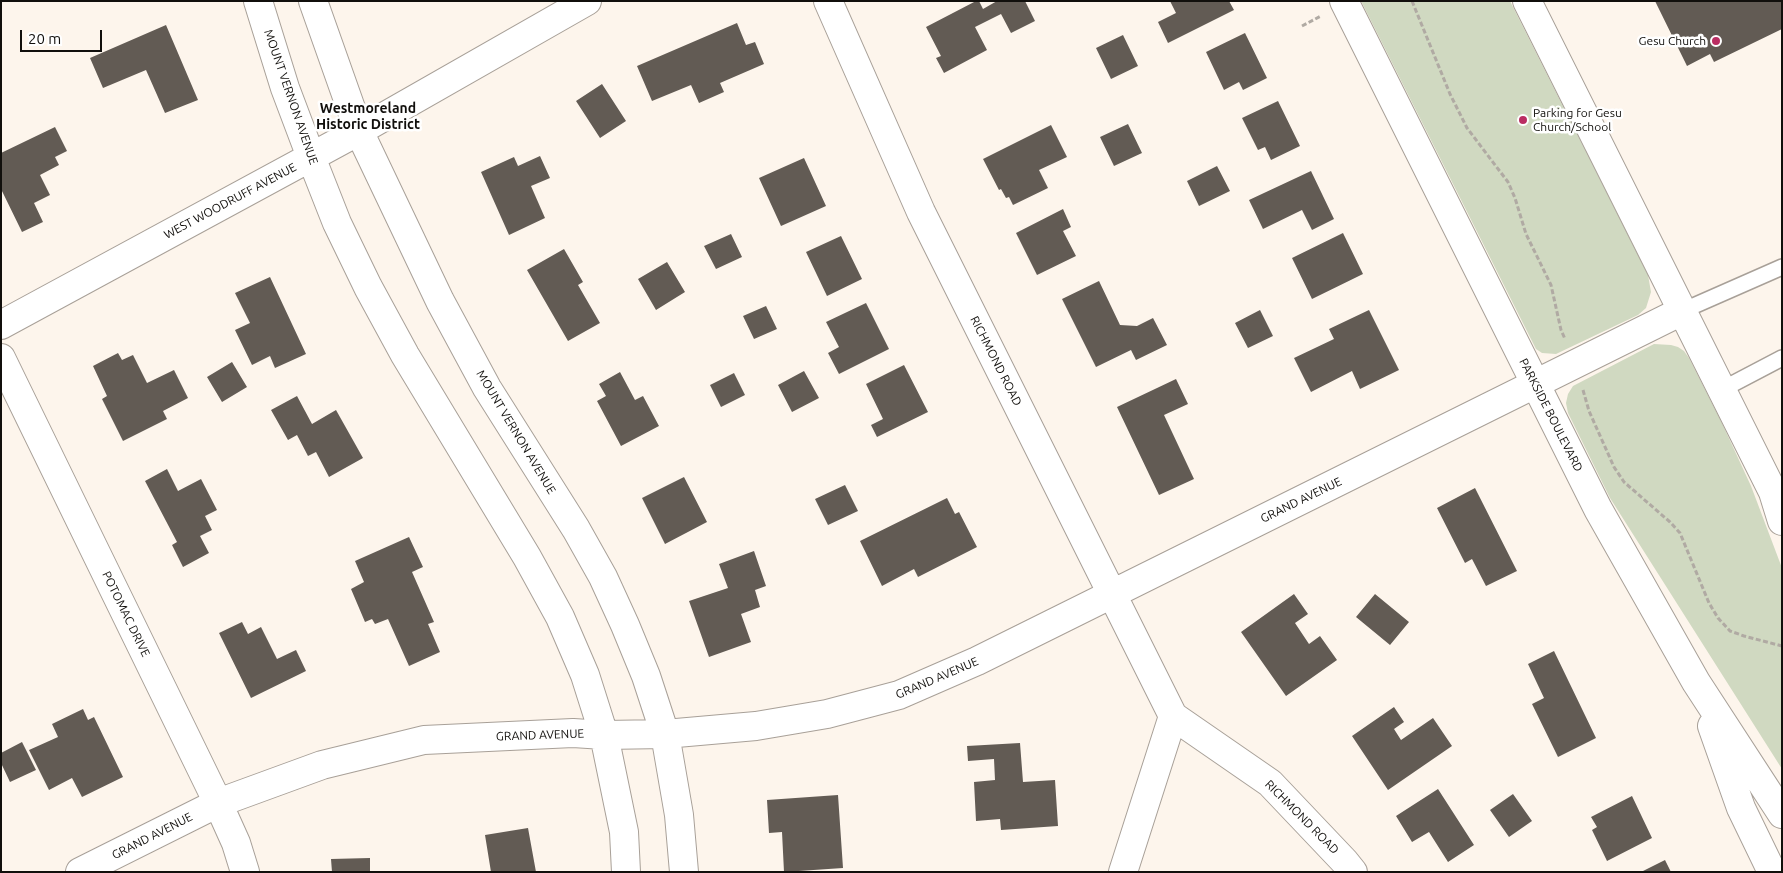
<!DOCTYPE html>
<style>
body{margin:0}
#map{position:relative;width:1783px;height:873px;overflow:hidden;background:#fdf5ec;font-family:Ubuntu,sans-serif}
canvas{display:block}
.frame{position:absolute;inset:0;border:2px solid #110f0c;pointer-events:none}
.scale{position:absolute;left:20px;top:30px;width:82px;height:22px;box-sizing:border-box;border:2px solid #110f0c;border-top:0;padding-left:6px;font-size:15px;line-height:18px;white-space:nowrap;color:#110f0c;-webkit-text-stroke:4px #fff;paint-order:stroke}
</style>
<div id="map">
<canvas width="1783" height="873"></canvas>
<div class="frame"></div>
<div class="scale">20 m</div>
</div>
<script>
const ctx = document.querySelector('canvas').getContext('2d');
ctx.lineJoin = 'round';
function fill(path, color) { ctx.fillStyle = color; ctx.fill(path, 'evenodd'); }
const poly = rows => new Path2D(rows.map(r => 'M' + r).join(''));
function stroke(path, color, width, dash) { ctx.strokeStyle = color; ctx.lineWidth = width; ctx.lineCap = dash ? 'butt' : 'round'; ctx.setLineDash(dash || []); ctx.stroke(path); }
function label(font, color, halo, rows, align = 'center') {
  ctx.font = font + ' Ubuntu,sans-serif'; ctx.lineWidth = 5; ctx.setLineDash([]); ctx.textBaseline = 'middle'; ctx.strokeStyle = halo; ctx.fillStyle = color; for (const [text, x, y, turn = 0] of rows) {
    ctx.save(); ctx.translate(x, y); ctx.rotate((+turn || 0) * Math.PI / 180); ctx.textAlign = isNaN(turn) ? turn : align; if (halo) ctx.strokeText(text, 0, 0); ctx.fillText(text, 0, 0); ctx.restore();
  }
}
fill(poly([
 [1361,1,1510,1,1648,275,1651,292,1646,308,1638,315,1556,354,1542,353,1536,349],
 [1654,344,1671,345,1678,347,1684,351,1689,358,1721,421,1751,486,1782,568,1782,769,1610,498,1568,413,1566,403,1568,394,1573,386]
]), '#d0d9c1');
fill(poly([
 [976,1,979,1,983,9,997,1,1025,1,1035,21,1011,33,1001,14,975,27,987,50,944,73,936,58,941,56,926,27],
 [1170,1,1229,1,1234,10,1168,43,1158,22,1176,13],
 [1655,1,1782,1,1782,29,1714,62,1710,54,1687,66],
 [737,23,746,45,755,42,764,64,720,83,724,92,699,103,691,85,652,101,637,66],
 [166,25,198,100,165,113,146,70,103,88,90,58],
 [1245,33,1267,78,1243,90,1239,82,1224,90,1206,52],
 [1123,35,1138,66,1111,79,1096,48],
 [602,84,626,121,600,138,576,101],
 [1278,101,1300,146,1271,160,1265,147,1258,150,1242,118],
 [1128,124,1142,153,1114,166,1100,137],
 [1051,125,1067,157,1039,170,1048,188,1013,205,1009,197,1006,198,1001,189,999,190,983,159],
 [55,127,67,151,55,157,59,165,40,175,50,195,34,203,43,222,22,232,1,189,1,153],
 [540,156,550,178,531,186,545,218,509,235,481,172,514,157,518,166],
 [804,158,826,206,781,226,759,178],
 [1217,166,1230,191,1199,206,1187,181],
 [1311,171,1334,219,1312,230,1302,210,1263,229,1249,200],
 [1063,209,1071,227,1063,231,1076,256,1037,275,1016,233],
 [1343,233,1363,274,1312,299,1292,258],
 [731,234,742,257,716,269,704,246],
 [841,236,862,279,827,296,806,252],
 [564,249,583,282,578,285,600,323,568,341,527,270],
 [667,262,685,292,656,310,638,279],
 [270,277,306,354,275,368,270,356,252,365,235,330,250,323,235,293],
 [1099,281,1120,325,1137,326,1153,318,1167,345,1136,360,1131,350,1096,367,1062,299],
 [866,303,889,349,839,374,828,353,839,347,826,322],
 [766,306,777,329,754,339,743,316],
 [1260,310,1273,336,1248,348,1235,323],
 [1369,310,1399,370,1360,389,1352,371,1311,392,1294,358,1334,339,1329,329],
 [118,353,122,360,133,355,147,383,174,370,188,398,163,411,167,419,123,441,102,399,107,396,93,366],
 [232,362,247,387,222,402,207,377],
 [904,365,928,412,877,437,871,425,883,419,866,384],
 [804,371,819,398,792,412,778,385],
 [620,372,635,400,643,396,659,426,621,446,597,401,606,396,599,384],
 [734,373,745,395,721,407,710,385],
 [1176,379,1188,404,1164,415,1194,479,1159,495,1117,407],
 [297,396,312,424,336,410,363,458,329,477,316,452,308,456,297,435,288,440,271,410],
 [167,469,178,491,201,479,217,510,205,516,212,530,200,536,209,553,183,567,172,545,177,542,145,481],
 [684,477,707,522,665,544,642,498],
 [845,485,858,511,828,525,815,499],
 [1475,488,1517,571,1486,586,1472,559,1465,563,1437,508],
 [947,498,955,514,959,512,977,547,918,577,914,569,882,586,860,541],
 [409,537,423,567,412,572,434,622,428,624,440,652,409,666,388,619,375,624,372,619,365,622,351,589,364,582,355,561],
 [754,551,766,586,755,590,760,607,741,614,751,642,709,657,689,601,728,588,719,564],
 [1294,594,1308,614,1295,623,1309,644,1320,636,1337,660,1286,696,1241,632],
 [1375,594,1409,622,1390,645,1356,617],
 [242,622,248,634,261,627,277,659,296,650,306,671,251,698,219,633],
 [1554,651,1596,738,1558,757,1532,704,1544,698,1528,664],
 [1394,707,1404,722,1394,729,1401,740,1433,718,1452,746,1388,790,1352,736],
 [83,709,88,720,94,717,123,777,82,797,72,778,49,790,29,750,58,737,52,724],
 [22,742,36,770,10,782,1,763,1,753],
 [1020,743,1023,782,1055,780,1058,826,1001,830,1000,819,976,821,974,782,995,780,994,759,968,761,967,746],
 [1438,789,1474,845,1448,862,1429,832,1412,842,1396,816],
 [1513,794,1532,821,1509,837,1490,810],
 [838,795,843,868,784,872,782,832,769,833,767,800],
 [1632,796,1652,838,1607,861,1592,830,1597,827,1591,817],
 [528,828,536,872,491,872,485,835],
 [370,858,370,872,332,872,331,859],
 [1665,860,1671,872,1641,872]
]), '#625b54');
const lane = poly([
 [1682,311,1782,267],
 [1721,390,1782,358]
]);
const street = poly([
 [258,1,285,88,311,157,337,223,368,287,405,355,527,557,560,617,585,675,604,735,624,832,626,872],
 [313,1,359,131,440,301,487,388,576,529,603,577,625,625,646,676,665,734,679,815,684,872],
 [828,1,921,212,1173,716,1123,872],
 [1,325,359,131,587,1],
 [1,358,218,803,236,843,245,872],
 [1173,716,1270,783,1345,862,1353,872],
 [80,872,218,803,322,765,424,740,573,733,604,735,665,734,756,726,827,714,899,695,977,661,1682,311]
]);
const secondary = poly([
 [1344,1,1598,509,1696,682,1782,814],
 [1527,1,1773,492,1782,521],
 [1712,726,1741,808,1772,872]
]);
stroke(lane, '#a8a098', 18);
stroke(street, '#a8a098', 30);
stroke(secondary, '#a8a098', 30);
stroke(poly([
 [1412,1,1450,94,1467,128,1508,182,1515,198,1526,234,1551,285,1561,330,1565,339],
 [1302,26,1321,16],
 [1583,390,1589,411,1614,467,1624,482,1670,522,1680,533,1709,603,1718,618,1730,631,1744,636,1782,646]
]), '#b0aaa3', 3, [5, 2.5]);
stroke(lane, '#fff', 15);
stroke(street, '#fff', 28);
stroke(secondary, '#fff', 28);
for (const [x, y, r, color] of [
 [1716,41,5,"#ba2d62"],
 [1523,120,5,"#ba2d62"]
]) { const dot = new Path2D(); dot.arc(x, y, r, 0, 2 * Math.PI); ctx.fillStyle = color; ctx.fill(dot); stroke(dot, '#fff', 2); }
label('12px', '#110f0c', '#fff', [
 ["Gesu Church",1706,41],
 ["Parking for Gesu",1533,113,"left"],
 ["Church/School",1533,127,"left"]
], 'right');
label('12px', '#110f0c', '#fff', [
 ["MOUNT VERNON AVENUE",291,97,71],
 ["WEST WOODRUFF AVENUE",230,201,-28],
 ["RICHMOND ROAD",996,361,63],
 ["PARKSIDE BOULEVARD",1551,415,63],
 ["MOUNT VERNON AVENUE",516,432,59],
 ["GRAND AVENUE",1301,500,-26],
 ["POTOMAC DRIVE",126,614,64],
 ["GRAND AVENUE",937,678,-23],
 ["GRAND AVENUE",540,735,-2],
 ["RICHMOND ROAD",1302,817,45],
 ["GRAND AVENUE",152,836,-27]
]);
label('bold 14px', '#110f0c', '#fff', [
 ["Westmoreland",368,108],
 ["Historic District",368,124]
]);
</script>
